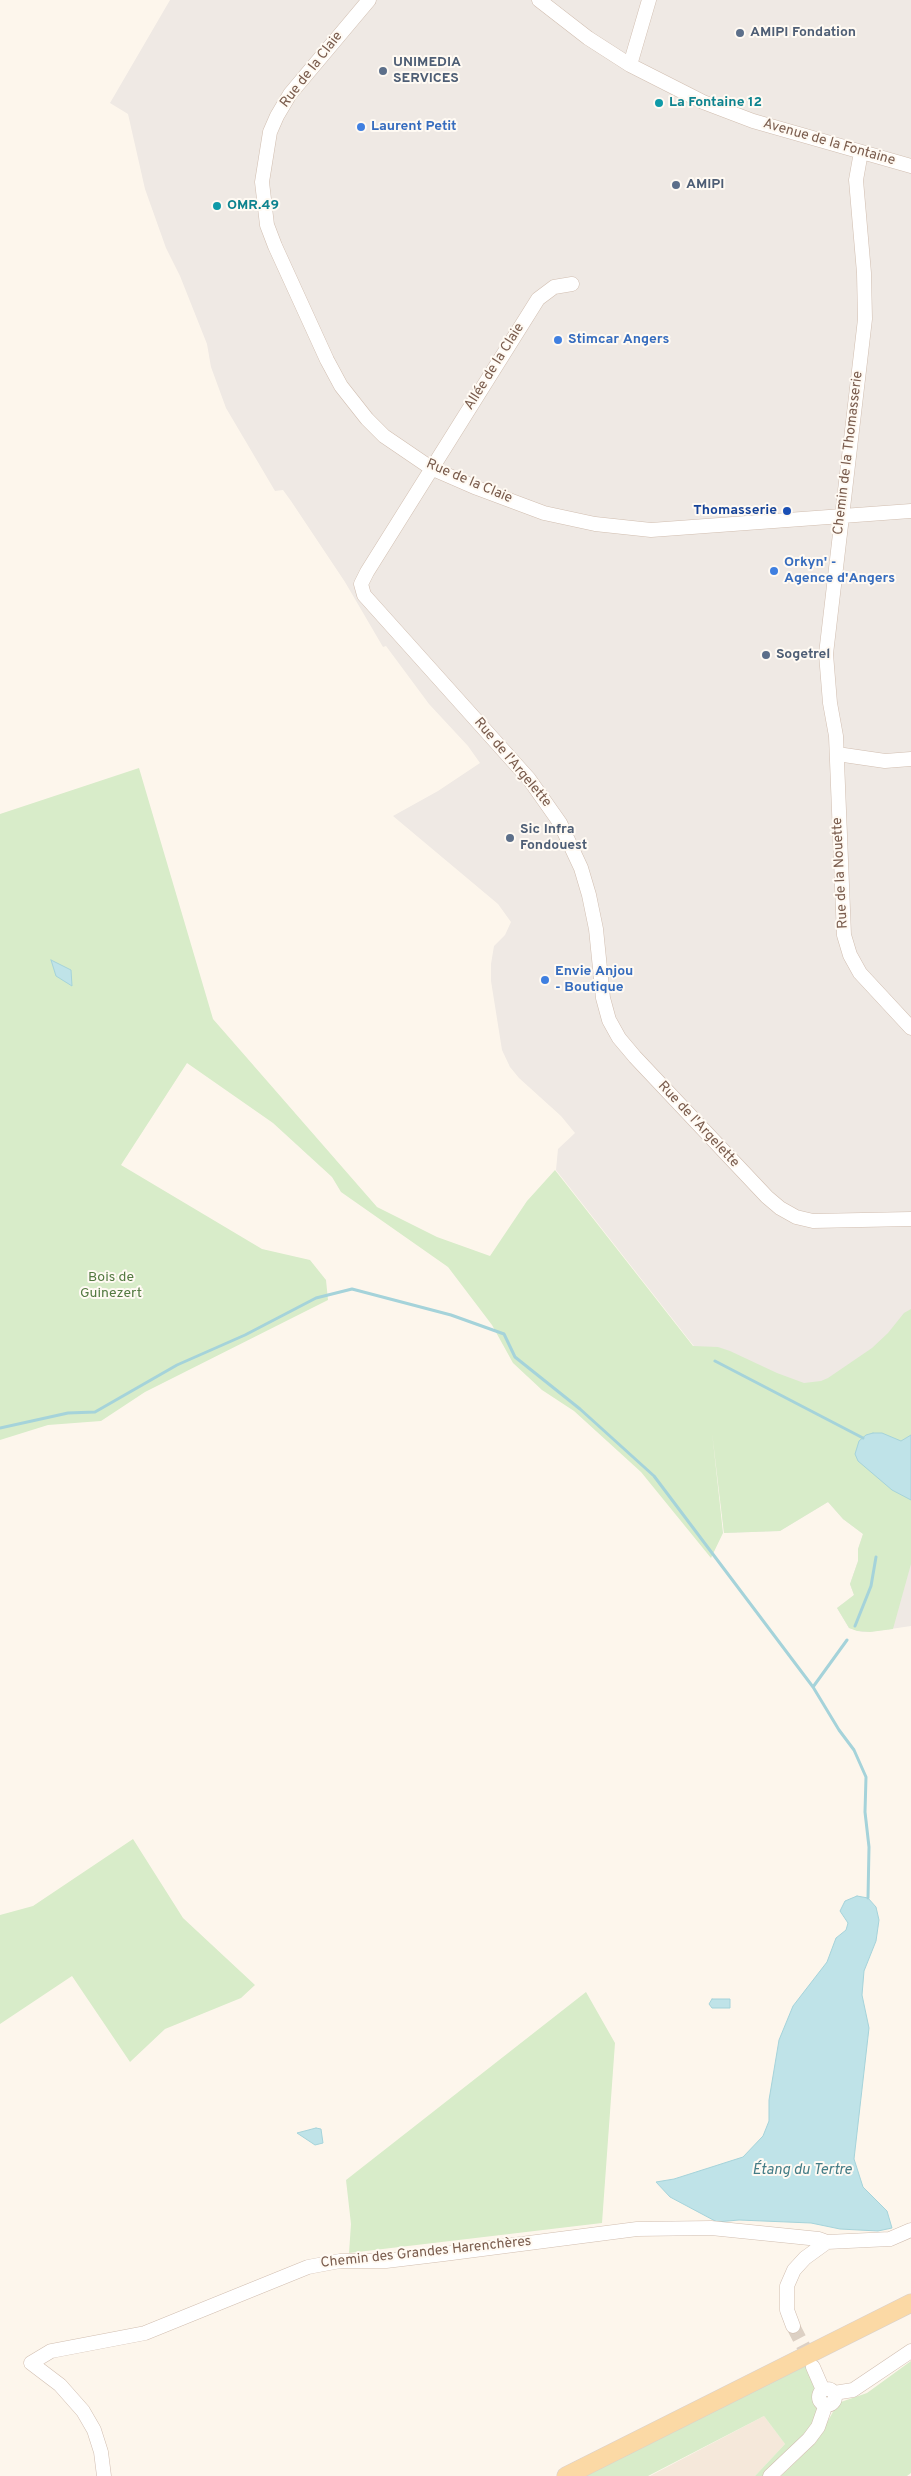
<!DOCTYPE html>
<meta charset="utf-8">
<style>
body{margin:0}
canvas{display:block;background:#fdf6ec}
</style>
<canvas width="911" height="2476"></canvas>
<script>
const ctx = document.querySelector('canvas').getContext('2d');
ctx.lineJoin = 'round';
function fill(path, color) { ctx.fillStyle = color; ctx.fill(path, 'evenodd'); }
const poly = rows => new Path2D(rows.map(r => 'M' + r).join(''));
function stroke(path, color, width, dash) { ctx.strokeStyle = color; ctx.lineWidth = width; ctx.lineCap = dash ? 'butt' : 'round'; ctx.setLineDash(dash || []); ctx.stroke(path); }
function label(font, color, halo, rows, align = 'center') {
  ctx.font = font + ' Overpass,sans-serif'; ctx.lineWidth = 4; ctx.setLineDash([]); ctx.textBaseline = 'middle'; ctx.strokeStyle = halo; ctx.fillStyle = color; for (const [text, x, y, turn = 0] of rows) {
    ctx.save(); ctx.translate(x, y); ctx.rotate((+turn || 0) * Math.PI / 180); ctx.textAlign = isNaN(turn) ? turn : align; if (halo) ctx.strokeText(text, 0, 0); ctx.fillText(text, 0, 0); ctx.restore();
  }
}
fill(poly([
 [764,2416,785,2444,755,2476,650,2476]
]), '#f5e8da');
fill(poly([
 [170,0,911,0,911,1626,870,1632,862,1632,849,1628,837,1608,854,1595,850,1584,858,1561,858,1549,863,1534,843,1519,828,1502,780,1531,724,1533,704,1359,556,1170,558,1149,575,1133,561,1116,519,1078,510,1067,502,1050,491,981,491,964,494,946,505,935,511,922,498,904,393,816,438,791,480,763,468,746,429,704,386,646,383,647,345,582,291,501,283,490,275,491,226,408,211,367,207,344,180,276,166,248,145,189,128,114,110,103]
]), '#efe9e4');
fill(poly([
 [139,768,213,1019,377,1207,437,1237,490,1256,527,1201,555,1170,693,1346,718,1347,730,1351,777,1373,804,1383,821,1381,828,1378,872,1348,888,1333,904,1313,911,1309,911,1564,893,1629,870,1632,857,1631,849,1628,837,1608,854,1595,850,1584,858,1561,858,1549,863,1534,843,1519,828,1502,780,1531,724,1533,712,1432,723,1533,711,1558,641,1472,574,1411,542,1390,513,1363,492,1325,448,1267,341,1192,332,1177,273,1123,187,1063,121,1165,262,1249,310,1260,326,1280,328,1300,145,1392,101,1421,48,1425,0,1440,0,814],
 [133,1839,183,1918,255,1985,241,1998,165,2029,130,2062,72,1976,0,2024,0,1915,33,1906],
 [586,1992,615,2043,602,2223,349,2253,351,2224,346,2180],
 [911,2361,911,2473,907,2476,781,2476,816,2442,838,2403,867,2393],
 [806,2364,817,2388,820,2412,814,2427,766,2476,755,2476,785,2444,764,2416,648,2476,580,2476]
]), '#d8ecc9');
const water = poly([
 [51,960,71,970,72,986,56,976,51,960],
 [873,1433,882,1433,901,1441,911,1435,911,1500,892,1490,858,1461,855,1454,859,1441,866,1435,873,1433],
 [857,1896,868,1898,876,1907,879,1920,876,1941,864,1971,862,1995,869,2028,854,2159,863,2187,887,2211,892,2228,878,2231,840,2229,811,2223,739,2220,717,2222,670,2197,656,2182,674,2179,743,2157,763,2136,769,2121,769,2100,779,2040,793,2006,827,1962,836,1938,846,1930,848,1923,840,1911,845,1901,857,1896],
 [712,1999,730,1999,730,2008,712,2008,709,2004,712,1999],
 [316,2128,321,2129,323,2143,315,2145,297,2133,316,2128]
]);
fill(water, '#bfe3e8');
stroke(water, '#a5d3da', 1);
stroke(poly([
 [715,1361,863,1438],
 [0,1428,68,1413,95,1412,177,1365,245,1335,316,1298,352,1289,451,1315,504,1334,515,1357,580,1409,654,1476,813,1687],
 [855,1626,871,1586,876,1557],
 [847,1640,813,1687,839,1730,854,1750,866,1777,865,1812,869,1847,868,1898]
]), '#a5d3da', 3);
stroke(poly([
 [793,2326,812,2363]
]), '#dcd0c4', 14, [14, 7]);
const minor = poly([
 [369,0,290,94,277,116,270,132,262,182,267,225,275,246,327,360,341,386,367,419,384,436,431,468,477,488,544,513,595,524,651,530,911,511],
 [539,0,588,38,630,65,703,102,753,121,911,166],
 [630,65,649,0],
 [861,152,856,180,864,273,865,319,826,654,830,703,836,736,844,935,850,955,860,973,911,1028],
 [572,284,554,287,538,299,367,572,361,584,364,595,529,779,560,823,581,868,589,895,596,929,603,998,609,1020,619,1038,635,1057,767,1197,780,1208,796,1217,813,1221,911,1219],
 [837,754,885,761,911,759],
 [793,2326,787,2310,787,2286,794,2270,805,2258,827,2242,890,2239,911,2230],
 [813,2367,823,2390],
 '819 2397a8 8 0 1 1 16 0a8 8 0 1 1-16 0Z',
 [834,2393,853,2390,911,2351],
 [104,2476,101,2452,94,2430,83,2411,60,2385,31,2363,51,2351,145,2333,308,2267,340,2261,386,2261,444,2254,637,2229,711,2228,819,2239,827,2242],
 [770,2476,809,2439,818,2427,826,2404]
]);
const major = poly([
 [566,2476,911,2303]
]);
stroke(minor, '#d1beb0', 15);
stroke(major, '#dad1cd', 19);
stroke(minor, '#fff', 14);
stroke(major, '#fbd9a5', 18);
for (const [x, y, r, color] of [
 [740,33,5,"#5c6f8a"],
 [383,71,5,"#5c6f8a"],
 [659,103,5,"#0f9aa8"],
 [361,127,5,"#3f7fe0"],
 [676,185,5,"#5c6f8a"],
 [217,206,5,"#0f9aa8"],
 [558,340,5,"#3f7fe0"],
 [787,511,5,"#1a4fb4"],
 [774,571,5,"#3f7fe0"],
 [766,655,5,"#5c6f8a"],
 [510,838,5,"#5c6f8a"],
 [545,980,5,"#3f7fe0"]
]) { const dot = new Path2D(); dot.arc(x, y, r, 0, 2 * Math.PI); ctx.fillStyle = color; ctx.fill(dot); stroke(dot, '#fffaf3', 2); }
label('bold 14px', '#4e5e75', '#fffaf3', [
 ["AMIPI Fondation",750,33],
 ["UNIMEDIA",393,63],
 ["SERVICES",393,79],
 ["AMIPI",686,185],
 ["Sogetrel",776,655],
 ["Sic Infra",520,830],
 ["Fondouest",520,846]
], 'left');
label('14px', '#7a5c4d', '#fffaf3', [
 ["Rue de la Claie",312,70,-52],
 ["Avenue de la Fontaine",829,143,16],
 ["Allée de la Claie",495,367,-58],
 ["Chemin de la Thomasserie",849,453,-83],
 ["Rue de la Claie",469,482,23],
 ["Rue de l'Argelette",512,763,50],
 ["Rue de la Nouette",841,873,-93],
 ["Rue de l'Argelette",698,1125,47],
 ["Chemin des Grandes Harenchères",426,2253,-6]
]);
label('bold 14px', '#0d838f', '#fffaf3', [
 ["La Fontaine 12",669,103],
 ["OMR.49",227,206]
], 'left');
label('bold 14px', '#366cbe', '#fffaf3', [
 ["Laurent Petit",371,127],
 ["Stimcar Angers",568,340],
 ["Orkyn' -",784,563],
 ["Agence d'Angers",784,579],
 ["Envie Anjou",555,972],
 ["- Boutique",555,988]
], 'left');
label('bold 14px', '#164399', '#fffaf3', [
 ["Thomasserie",777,511]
], 'right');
label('14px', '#537a41', '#fffaf3', [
 ["Bois de",111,1278],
 ["Guinezert",111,1294]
]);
label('italic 15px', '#437c86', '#fffaf3', [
 ["Étang du Tertre",802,2171]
]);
</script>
